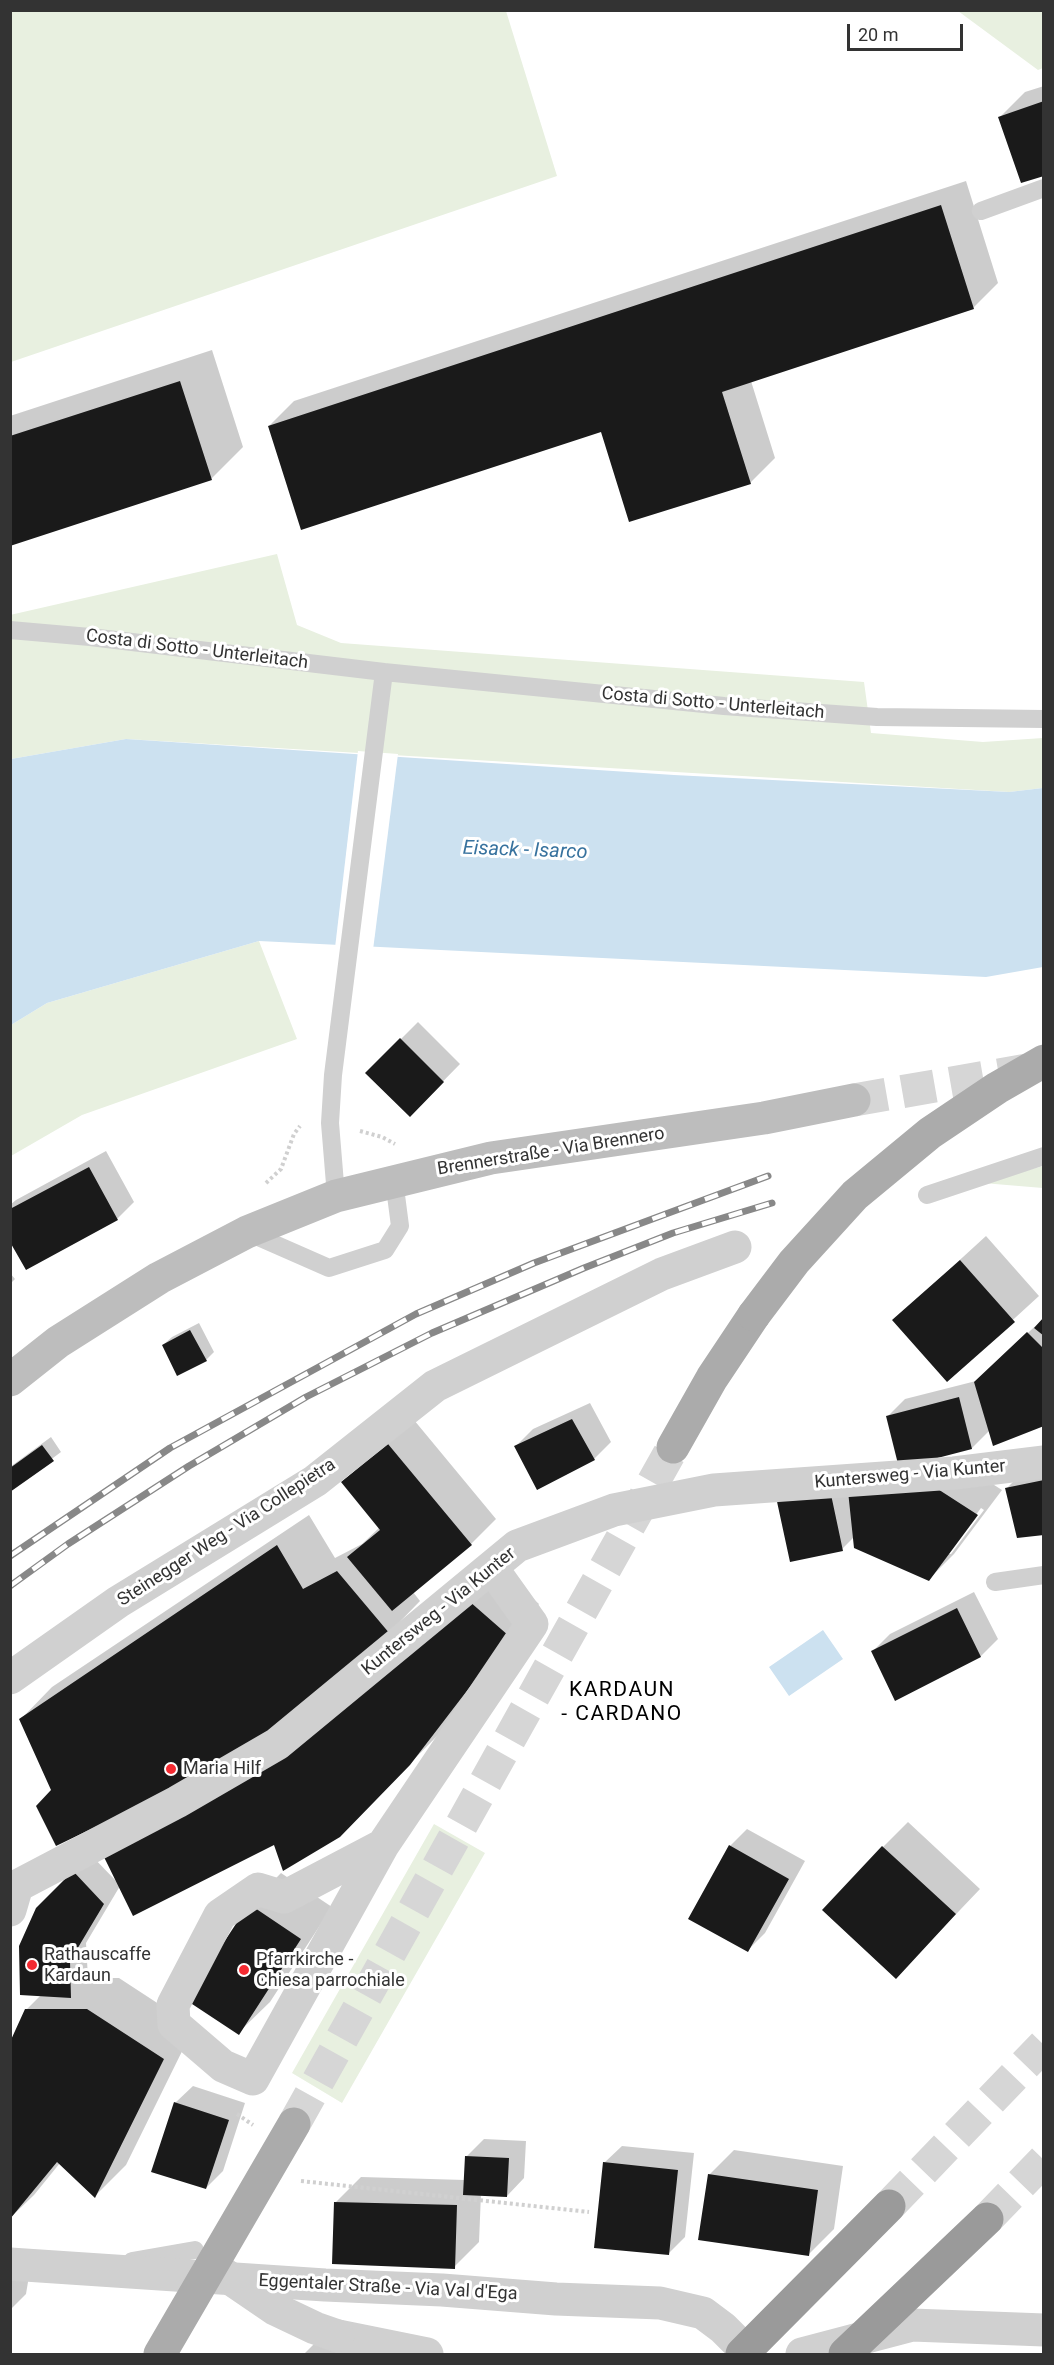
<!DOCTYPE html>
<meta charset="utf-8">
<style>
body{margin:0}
#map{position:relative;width:1054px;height:2365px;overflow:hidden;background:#fff;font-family:Roboto,sans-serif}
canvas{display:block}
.frame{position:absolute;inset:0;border:12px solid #333;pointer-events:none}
.scale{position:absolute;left:847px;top:24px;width:116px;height:27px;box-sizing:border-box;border:3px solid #333;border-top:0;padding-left:8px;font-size:18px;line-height:21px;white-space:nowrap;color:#333;-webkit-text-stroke:4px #fff;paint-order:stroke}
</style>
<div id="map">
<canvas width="1054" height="2365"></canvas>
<div class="frame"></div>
<div class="scale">20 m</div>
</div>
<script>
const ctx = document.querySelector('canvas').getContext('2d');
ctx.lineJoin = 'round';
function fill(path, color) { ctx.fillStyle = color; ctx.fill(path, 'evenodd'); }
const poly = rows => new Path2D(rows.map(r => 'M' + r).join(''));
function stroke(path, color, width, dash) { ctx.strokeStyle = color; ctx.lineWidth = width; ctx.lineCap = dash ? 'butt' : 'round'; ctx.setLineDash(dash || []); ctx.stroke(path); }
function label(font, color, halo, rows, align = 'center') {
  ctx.font = font + ' Roboto,sans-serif'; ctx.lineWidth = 6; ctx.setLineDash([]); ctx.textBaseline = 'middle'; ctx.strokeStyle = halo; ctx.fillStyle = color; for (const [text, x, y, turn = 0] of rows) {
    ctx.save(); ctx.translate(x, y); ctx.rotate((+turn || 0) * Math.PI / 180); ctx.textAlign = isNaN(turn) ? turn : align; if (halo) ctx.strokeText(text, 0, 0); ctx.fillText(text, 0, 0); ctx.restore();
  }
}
fill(poly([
 [10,11,506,11,557,176,11,362],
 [958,11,1043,11,1043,68,1038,70],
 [277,554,297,625,341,643,864,682,871,733,983,742,1043,738,1043,788,1009,792,126,739,11,759,10,615],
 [259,941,297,1039,82,1115,11,1156,11,1025,47,1003],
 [1043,1166,1043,1188,983,1183],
 [434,1824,485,1853,342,2103,292,2073]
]), '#e8f0e0');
fill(poly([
 [126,739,674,775,1009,792,1043,788,1043,967,986,977,259,941,47,1003,11,1025,11,759],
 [823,1630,843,1659,789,1696,769,1667]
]), '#cce1f0');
fill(poly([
 [358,751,398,754,373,950,335,948]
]), '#fff');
fill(poly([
 [1044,86,1044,174,1000,117,1025,92],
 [966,181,998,283,973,308,751,381,775,458,750,483,602,430,269,426,294,401],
 [212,350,243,447,212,478,10,544,10,416],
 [418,1022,460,1064,410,1115,367,1073],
 [106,1151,134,1202,117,1219,10,1239,10,1205,16,1200],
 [986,1236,1039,1296,947,1380,894,1320],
 [10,1273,15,1279,10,1284],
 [1044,1318,1044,1425,990,1430,972,1448,920,1461,955,1460,1002,1490,954,1554,929,1579,854,1537,842,1549,777,1498,899,1464,888,1416,905,1399,976,1381],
 [981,1508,984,1510,951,1554,947,1554],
 [199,1323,214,1352,206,1360,163,1345,172,1337],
 [590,1403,611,1442,594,1459,537,1488,516,1446,533,1429],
 [414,1420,496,1519,471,1544,413,1592,420,1601,389,1633,53,1790,21,1719,52,1687,309,1515,335,1558,362,1544,380,1527,343,1482,368,1458],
 [51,1437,61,1452,10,1490,10,1467],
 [1044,1467,1044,1534,1007,1488,1024,1471],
 [501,1570,539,1604,442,1731,371,1803,275,1843,120,1886,86,1943,88,1978,119,1978,194,2027,126,2165,95,2196,60,2163,34,2195,10,2218,26,2010,41,1995,37,1909,91,1855,118,1883],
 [974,1592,998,1639,981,1656,896,1699,872,1652,890,1634],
 [908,1822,980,1889,920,1952,883,1847],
 [747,1829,805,1861,765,1933,748,1950,730,1846],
 [281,1873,332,1907,270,2002,238,2033,250,1905],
 [193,2086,245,2103,223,2171,206,2188,175,2103],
 [484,2139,526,2141,524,2178,507,2196,481,2194,479,2242,454,2267,336,2202,361,2177,465,2180,467,2156],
 [622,2146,694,2153,685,2237,668,2254,604,2163],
 [734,2150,843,2166,834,2229,809,2254,709,2175],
 [10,2256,32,2258,26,2294,10,2310],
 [320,2338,349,2354,304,2354]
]), '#0003');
fill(poly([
 [1044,101,1044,176,1021,183,998,117],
 [941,205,974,309,722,392,751,484,629,522,601,432,301,530,268,426],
 [180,381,212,480,10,546,10,436],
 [400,1038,444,1082,410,1117,365,1073],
 [89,1167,118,1220,26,1270,10,1242,10,1209],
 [960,1260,1015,1322,947,1382,892,1320],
 [1044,1317,1044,1336,1034,1328],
 [190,1330,207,1361,177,1376,162,1345],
 [1027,1332,1044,1349,1044,1426,993,1446,974,1382],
 [959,1397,972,1449,899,1468,886,1416],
 [572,1419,595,1460,537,1490,514,1446],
 [388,1444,472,1545,392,1611,347,1557,380,1530,341,1482],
 [42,1445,54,1461,10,1492,10,1468],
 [1044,1480,1044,1535,1017,1538,1005,1488],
 [930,1484,978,1515,929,1581,854,1548,848,1491],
 [829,1485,843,1551,790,1562,776,1497],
 [277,1545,303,1589,337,1571,390,1634,280,1738,56,1846,36,1806,51,1790,19,1719],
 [469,1601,509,1636,410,1765,340,1837,283,1871,274,1845,133,1916,103,1855],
 [957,1608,981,1657,895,1701,871,1651],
 [729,1845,789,1879,748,1952,688,1919],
 [882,1846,956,1914,896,1979,822,1910],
 [73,1871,104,1904,70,1961,71,1998,20,1995,19,1946,36,1908],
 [249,1904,301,1939,239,2035,186,2000],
 [25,2009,87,2009,164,2059,95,2198,57,2162,10,2219,10,2042],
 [174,2102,229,2120,206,2189,151,2172],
 [465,2156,509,2158,507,2197,463,2195],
 [603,2162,678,2170,669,2255,594,2248],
 [708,2174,818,2190,809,2256,698,2240],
 [334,2202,457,2205,455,2269,332,2264]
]), '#1a1a1a');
stroke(poly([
 [854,1100,1027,1070]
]), '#d6d6d6', 33, [33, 16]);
stroke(poly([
 [294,2124,673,1447]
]), '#d6d6d6', 33, [33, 16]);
stroke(poly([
 [889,2206,1044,2045],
 [987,2219,1044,2160]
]), '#d6d6d6', 33, [33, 16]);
stroke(poly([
 [360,1131,382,1137,395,1144],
 [266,1183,281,1169,294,1134,300,1126],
 [237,2114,253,2125],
 [301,2181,589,2212]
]), '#d0d0d0', 4, [3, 3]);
stroke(poly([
 [981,211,1044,188],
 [10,630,90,637,384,672],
 [927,1195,1044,1156],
 [336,1196,330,1123,333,1075,384,672,724,706,877,717,1044,719],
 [247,1232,329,1268,385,1250,400,1226,394,1180],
 [995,1582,1044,1575],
 [132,2261,195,2250]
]), '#d0d0d0', 18);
stroke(poly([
 [10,1678,118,1602,315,1481,435,1386,662,1274,735,1247],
 [383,1845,284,1897,258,1889,220,1915,173,2005,174,2024,223,2066,253,2079,383,1845,532,1624,492,1568],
 [10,1910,17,1886,177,1802,277,1744,517,1546,614,1510,714,1490,954,1473,1044,1462],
 [10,2264,325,2285,442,2290,556,2299,660,2303,703,2313,723,2328,749,2354]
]), '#d0d0d0', 33);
stroke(poly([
 [338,2336,427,2354],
 [802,2354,912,2325,1044,2330]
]), '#d0d0d0', 33);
stroke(poly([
 [10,1380,58,1342,159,1278,247,1232,336,1196,491,1158,764,1118,854,1100]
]), '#bdbdbd', 33);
stroke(poly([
 [673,1447,712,1378,754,1315]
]), '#ababab', 33);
const rail = poly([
 [10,1556,170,1448,416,1314,534,1263,768,1176],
 [10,1586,68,1544,189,1466,306,1397,432,1333,584,1268,673,1233,772,1203]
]);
stroke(rail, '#888', 7);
stroke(rail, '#fff', 4.5, [14]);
stroke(poly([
 [212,2266,275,2309,315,2328,338,2336]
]), '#d0d0d0', 33);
stroke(poly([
 [754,1315,794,1262,855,1195,930,1133,997,1088,1044,1061],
 [160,2354,294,2124]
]), '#ababab', 33);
stroke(poly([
 [742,2354,889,2206],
 [845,2354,987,2219]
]), '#9a9a9a', 33);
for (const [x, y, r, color] of [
 [171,1769,6,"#f42a31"],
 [32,1965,6,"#f42a31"],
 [244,1970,6,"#f42a31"]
]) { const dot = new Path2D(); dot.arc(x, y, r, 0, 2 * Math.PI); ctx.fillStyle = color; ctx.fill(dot); stroke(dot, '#fff', 2); }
label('18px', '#333', '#fff', [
 ["Costa di Sotto - Unterleitach",197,650,7],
 ["Costa di Sotto - Unterleitach",713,704,5],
 ["Brennerstraße - Via Brennero",551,1152,-9],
 ["Kuntersweg - Via Kunter",910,1475,-5],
 ["Steinegger Weg - Via Collepietra",227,1533,-33],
 ["Kuntersweg - Via Kunter",439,1612,-39],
 ["Eggentaler Straße - Via Val d'Ega",388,2288,3]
]);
label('18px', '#333', '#fff', [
 ["Maria Hilf",183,1769],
 ["Rathauscaffe",44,1955],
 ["Kardaun",44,1976],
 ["Pfarrkirche -",256,1960],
 ["Chiesa parrochiale",256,1981]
], 'left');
label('italic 20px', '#37729e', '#fff', [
 ["Eisack - Isarco",525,851,2]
]);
ctx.letterSpacing = '1.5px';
label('21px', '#000', '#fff', [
 ["KARDAUN",622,1691],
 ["- CARDANO",622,1715]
]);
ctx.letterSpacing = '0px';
</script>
